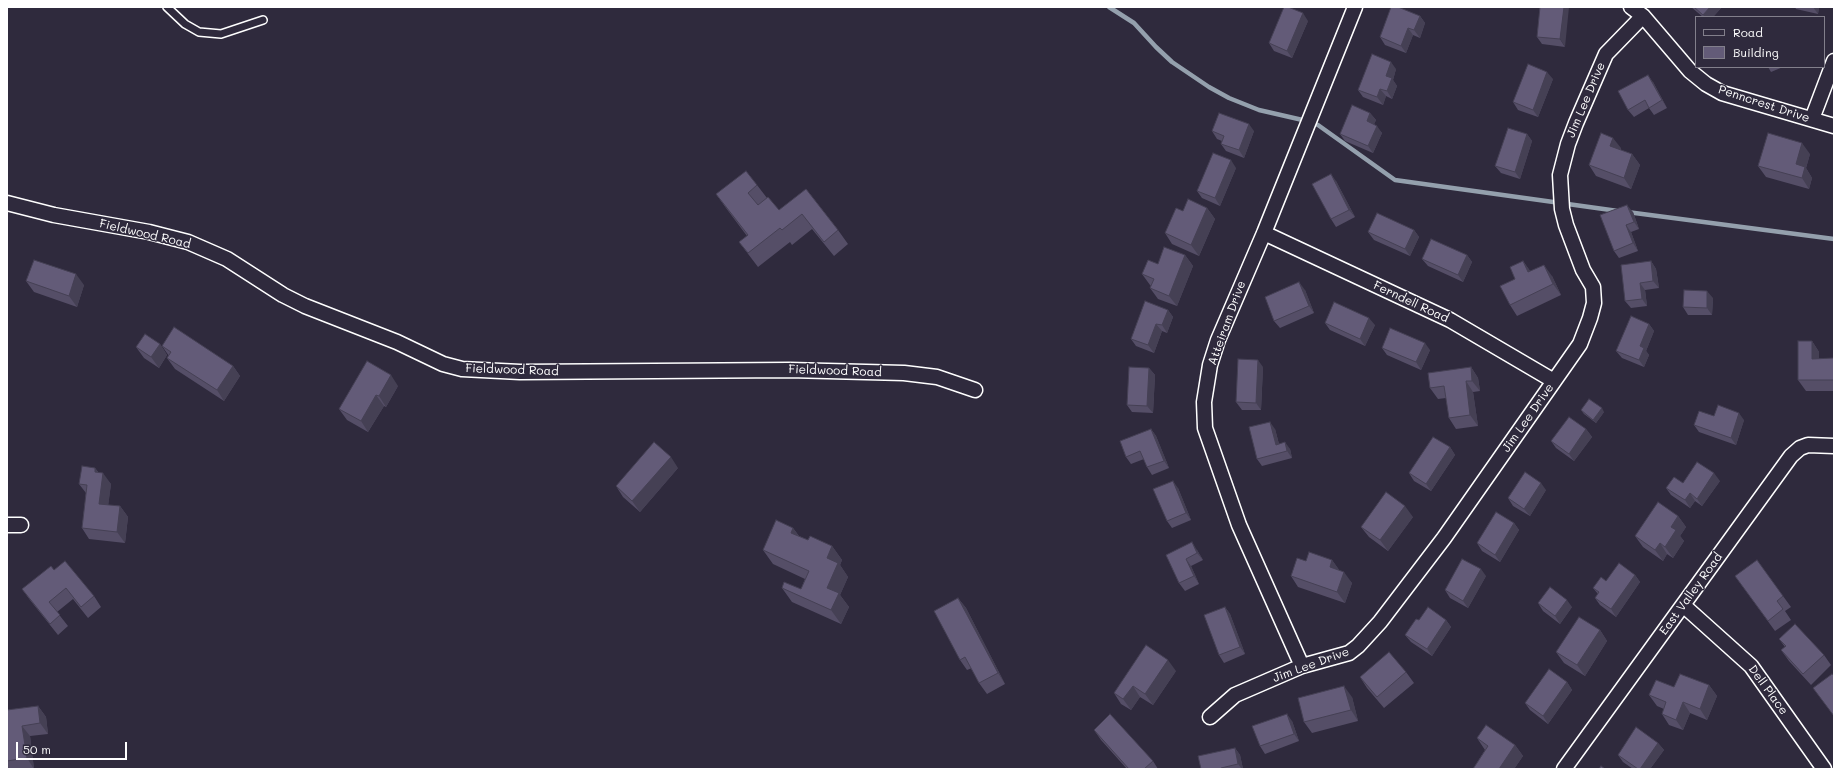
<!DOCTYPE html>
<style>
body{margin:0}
#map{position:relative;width:1841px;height:776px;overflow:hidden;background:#2f2a3d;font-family:Mali,sans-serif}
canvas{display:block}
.frame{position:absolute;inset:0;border:8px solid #fff;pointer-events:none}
.legend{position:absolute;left:1695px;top:16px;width:130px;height:52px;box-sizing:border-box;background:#2f2a3d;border:1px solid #827f8b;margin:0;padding:5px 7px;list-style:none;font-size:12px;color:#fff}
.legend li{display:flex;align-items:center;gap:8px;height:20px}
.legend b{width:20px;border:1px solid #827f8b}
.scale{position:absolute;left:16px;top:742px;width:111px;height:18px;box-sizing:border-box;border:2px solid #fff;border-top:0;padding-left:5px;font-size:12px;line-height:14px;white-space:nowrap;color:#fff;-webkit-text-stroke:3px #2f2a3d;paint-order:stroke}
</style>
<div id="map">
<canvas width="1841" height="776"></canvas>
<div class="frame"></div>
<ul class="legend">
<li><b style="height:5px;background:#2f2a3d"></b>Road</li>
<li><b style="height:11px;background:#635b78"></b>Building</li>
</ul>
<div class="scale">50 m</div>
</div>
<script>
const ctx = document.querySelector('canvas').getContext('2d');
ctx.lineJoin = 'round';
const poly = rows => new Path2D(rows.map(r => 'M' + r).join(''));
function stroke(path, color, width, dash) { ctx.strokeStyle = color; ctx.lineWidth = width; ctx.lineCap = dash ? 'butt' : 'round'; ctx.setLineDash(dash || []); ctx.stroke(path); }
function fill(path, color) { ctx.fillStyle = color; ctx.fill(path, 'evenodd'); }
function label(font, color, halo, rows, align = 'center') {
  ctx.font = font + ' Mali,sans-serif'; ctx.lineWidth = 3; ctx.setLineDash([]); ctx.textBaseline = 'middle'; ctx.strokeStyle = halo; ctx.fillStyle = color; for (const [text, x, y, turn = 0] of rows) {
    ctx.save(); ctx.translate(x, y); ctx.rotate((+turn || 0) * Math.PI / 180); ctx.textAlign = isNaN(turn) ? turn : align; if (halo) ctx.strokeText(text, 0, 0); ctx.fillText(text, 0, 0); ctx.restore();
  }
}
stroke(poly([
 [1109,7,1134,23,1156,47,1172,62,1209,87,1229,98,1259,110,1307,121,1318,125,1395,180,1618,211],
 [1627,212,1834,239]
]), '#94a0ad', 4.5);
const service = poly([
 [167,7,185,24,199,32,221,34,263,20]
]);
const minor = poly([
 [1631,7,1643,16,1690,71,1706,84,1722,93,1834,126],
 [1812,119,1834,61],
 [7,203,54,215,149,232,188,242,227,259,283,295,305,306,397,342,443,364,462,369,520,372,789,370,904,373,937,377,975,390],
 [1264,233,1450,320,1554,381],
 [7,525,21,525],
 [1683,605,1751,666,1824,769],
 [1302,666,1239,525,1205,428,1204,402,1210,365,1218,340,1264,233,1355,7],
 [1210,717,1235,695,1302,666,1349,653,1358,646,1380,622,1444,538,1580,344,1590,318,1594,303,1593,287,1583,270,1566,225,1562,209,1560,175,1568,144,1576,123,1606,54,1643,16],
 [1564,769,1791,456,1800,448,1808,445,1834,446]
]);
stroke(service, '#fff', 10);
stroke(minor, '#fff', 17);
stroke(service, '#2f2a3d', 7);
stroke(minor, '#2f2a3d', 14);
fill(poly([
 [1540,7,1565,47,1542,44,1537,37],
 [1691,7,1722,7,1713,17,1703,17],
 [1795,7,1819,7,1818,14,1796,9],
 [1420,16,1425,23,1420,38,1413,35,1406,53,1385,45,1380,37],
 [1308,21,1292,58,1274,51,1269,43],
 [1768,67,1783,67,1771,72],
 [1396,69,1393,80,1397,86,1392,99,1386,96,1383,105,1363,97,1358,90],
 [1553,79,1538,117,1518,110,1513,102],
 [1653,82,1667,108,1654,115,1649,108,1634,117,1628,110],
 [1370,113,1376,120,1374,124,1382,133,1373,153,1345,141,1340,134],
 [1212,131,1254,131,1244,158,1226,151,1221,144,1222,141,1217,139],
 [1527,134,1532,141,1520,179,1501,173,1495,166],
 [1621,148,1621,150,1632,154,1640,165,1631,189,1596,176,1589,165],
 [1810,154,1806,168,1812,178,1809,189,1766,177,1758,166],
 [1236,168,1220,206,1202,198,1197,191],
 [1336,181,1355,217,1336,227,1331,219],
 [757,185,767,198,779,210,806,189,838,230,848,244,834,256,812,229,792,245,790,242,758,267,739,242,747,236,726,208,716,194],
 [1207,208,1215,219,1199,256,1172,244,1165,233],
 [1633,212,1639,229,1631,232,1638,251,1619,258,1614,251],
 [1414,230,1419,237,1410,256,1374,240,1368,232],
 [1185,255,1193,266,1177,306,1158,299,1150,288,1151,286,1150,285,1142,274,1158,264],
 [1467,255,1472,262,1463,282,1428,266,1422,259],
 [1523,261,1530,271,1552,276,1561,295,1517,316,1510,305,1515,279],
 [1651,261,1656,269,1659,288,1645,290,1647,306,1631,308,1625,301],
 [26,281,84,285,77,307,34,292],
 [1305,290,1314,313,1280,328,1274,321],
 [1713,298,1712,315,1688,315,1683,307],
 [1168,310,1173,317,1167,333,1162,331,1154,353,1136,346,1131,339],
 [1325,323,1375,325,1365,346,1330,330],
 [1649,324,1654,331,1646,351,1649,355,1644,367,1622,358,1616,351],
 [1812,341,1819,352,1819,359,1834,358,1834,391,1806,391,1798,380],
 [160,344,167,355,159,368,144,358,136,347],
 [162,346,233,366,240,376,224,401,175,369,167,358,169,356],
 [1382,348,1430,350,1421,370,1387,355],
 [1263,367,1261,410,1242,410,1236,402],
 [1471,367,1478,378,1480,391,1473,392,1478,426,1456,429,1449,418,1446,398,1438,399,1430,388],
 [1149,368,1155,375,1153,413,1132,412,1127,405],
 [398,386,386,407,384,406,368,432,347,420,339,409],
 [1581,410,1604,412,1596,423,1584,414],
 [1714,416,1744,420,1736,445,1699,432,1694,425],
 [1151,429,1156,436,1169,468,1152,475,1147,467,1144,459,1131,464,1126,457],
 [1275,429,1279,444,1290,449,1292,458,1262,466,1257,459],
 [1586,429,1592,437,1574,461,1556,448,1551,441],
 [1450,447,1455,455,1431,491,1414,481,1409,473],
 [95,468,99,473,111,484,108,505,120,506,128,517,125,543,89,539,82,528,86,493,79,484],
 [678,468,640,512,623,497,616,486],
 [1720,481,1702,506,1695,501,1690,508,1671,495,1666,488],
 [1178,488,1191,520,1172,528,1167,521],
 [1546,490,1530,516,1513,506,1508,498],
 [1678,516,1686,527,1680,536,1684,541,1673,558,1667,554,1663,561,1643,547,1635,536],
 [1413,517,1388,551,1369,537,1361,527],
 [1514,523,1519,530,1500,562,1482,551,1477,543],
 [793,528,799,536,808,540,832,546,842,560,840,565,848,577,840,595,849,607,841,624,792,602,782,588,801,589,805,579,773,564,763,550],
 [1197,550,1203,560,1191,566,1199,584,1185,591,1179,583,1166,555],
 [1332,560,1339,570,1352,583,1345,603,1298,587,1291,576,1306,561],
 [54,570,94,596,101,607,88,618,73,599,57,612,68,626,58,635,30,600,22,589],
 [1635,575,1640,582,1616,617,1600,605,1595,598,1598,594,1593,588,1606,581],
 [1486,576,1468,608,1450,598,1445,590],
 [1735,576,1783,596,1791,607,1785,611,1791,620,1775,631],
 [958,598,966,608,1005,684,987,694,979,683,972,668,967,670,960,660],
 [1538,603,1572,607,1560,624,1543,611],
 [1225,607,1230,614,1245,654,1224,663,1219,655],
 [1419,620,1446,620,1451,627,1432,656,1411,642,1405,635],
 [1600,630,1607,641,1585,676,1564,663,1556,652],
 [1779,639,1824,655,1831,665,1811,685,1789,661,1781,650,1785,647],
 [1176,671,1153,705,1140,697,1131,710,1121,704,1114,693],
 [1406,672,1414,683,1384,708,1367,688,1360,677],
 [1567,682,1572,690,1548,724,1530,710,1525,703],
 [1709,685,1717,696,1707,720,1690,713,1683,730,1669,725,1662,714,1664,709,1657,706,1649,695,1674,687],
 [1352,697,1358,721,1312,733,1304,722],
 [38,706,46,717,48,734,30,736,34,769,9,769,7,766,7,710],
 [1292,721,1299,741,1265,754,1260,746],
 [1094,730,1153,761,1158,769,1127,769,1101,740],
 [1477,738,1515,745,1523,756,1514,769,1473,769,1485,750],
 [1658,743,1664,750,1650,769,1633,769,1623,762,1618,755],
 [1235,748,1240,755,1243,769,1201,769]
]), '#554e67');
fill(poly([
 [1564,7,1569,7,1565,47,1560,39],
 [1710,7,1722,7,1713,17,1705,17,1703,15],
 [1813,7,1819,7,1818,14],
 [1303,13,1308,21,1292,58,1287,51],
 [1420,16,1425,23,1420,38,1414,30],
 [1408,28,1413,35,1406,53,1401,46],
 [1391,62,1396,69,1393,80,1397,86,1392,99,1387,91,1386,76],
 [1547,72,1553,79,1538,117,1533,110],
 [1648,75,1653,82,1667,108,1662,100],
 [1380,89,1386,96,1383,105,1377,97],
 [1370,113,1376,120,1372,129,1367,121],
 [1249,124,1254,131,1244,158,1239,150],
 [1377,126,1382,133,1373,153,1368,146],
 [1527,134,1532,141,1520,179,1515,172],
 [1613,138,1621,148,1618,157,1610,146],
 [1802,143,1810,154,1806,168,1812,178,1809,189,1802,178,1796,164],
 [1632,154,1640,165,1631,189,1624,178],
 [1231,160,1236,168,1220,206,1215,198],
 [1331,174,1336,181,1355,217,1349,210],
 [1627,205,1633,212,1639,229,1634,222],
 [1207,208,1215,219,1199,256,1191,245],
 [1626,225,1631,232,1638,251,1633,243],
 [1414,230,1419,237,1410,256,1405,249],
 [1185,255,1193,266,1177,306,1169,296],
 [1467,255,1472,262,1463,282,1458,275],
 [1523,261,1531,272,1528,272],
 [1651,261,1656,269,1659,288,1653,281],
 [1544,265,1552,276,1561,295,1553,284],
 [76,274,84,285,77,307,69,296],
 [1299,282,1305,290,1314,313,1309,306],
 [1640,283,1645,290,1647,306,1642,299],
 [1707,291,1713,298,1712,315,1707,308],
 [1168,310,1173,317,1167,333,1162,325],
 [1369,318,1375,325,1365,346,1360,339],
 [1156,324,1162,331,1154,353,1148,345],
 [1649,324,1654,331,1646,351,1649,355,1644,367,1639,360,1640,346],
 [1812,341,1819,352,1819,370,1812,359],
 [1425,343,1430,350,1421,370,1416,362],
 [160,344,167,355,159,368,151,357],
 [1258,360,1263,367,1261,410,1256,403],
 [233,366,240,376,224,401,217,390],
 [1471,367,1478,378,1480,391,1472,381],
 [1149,368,1155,375,1153,413,1147,406],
 [391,375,398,386,386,407,379,396],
 [1466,381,1473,392,1478,426,1470,415],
 [376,395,384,406,368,432,361,421],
 [1602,408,1604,412,1596,423,1593,420],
 [1739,413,1744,420,1736,445,1731,438],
 [1270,422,1275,429,1281,452,1276,445],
 [1151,429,1156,436,1169,468,1164,461],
 [1586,429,1592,437,1574,461,1569,454],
 [1285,442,1290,449,1292,458,1287,451],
 [1450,447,1455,455,1431,491,1426,484],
 [671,457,678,468,640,512,632,501],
 [95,468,102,478,103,473,111,484,107,515,99,504,95,472],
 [1714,473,1720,481,1702,506,1697,499],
 [1173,481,1178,488,1191,520,1186,513],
 [1541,483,1546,490,1530,516,1524,509],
 [1690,493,1695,501,1690,508,1685,500],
 [120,506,128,517,125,543,117,532],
 [1405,506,1413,517,1388,551,1380,540],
 [1678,516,1686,527,1680,536,1684,541,1673,558,1665,547,1671,527],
 [1514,523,1519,530,1500,562,1495,555],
 [793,528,803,542,791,533],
 [1192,542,1197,550,1203,560,1197,553],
 [1660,543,1667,554,1663,561,1655,550],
 [832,546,842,560,840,565,848,577,840,595,849,607,841,624,831,610,827,588,827,558],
 [1186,559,1191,566,1199,584,1194,576],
 [1332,560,1340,571,1330,567],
 [1481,569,1486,576,1468,608,1463,601],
 [1344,572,1352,583,1345,603,1337,592],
 [1635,575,1640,582,1616,617,1611,609],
 [958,598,966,608,1005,684,998,673],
 [1567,600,1572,607,1560,624,1555,616],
 [1225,607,1230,614,1245,654,1240,647],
 [1446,620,1451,627,1432,656,1427,649],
 [1600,630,1607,641,1585,676,1577,665],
 [1168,660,1176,671,1153,705,1145,694],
 [1567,682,1572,690,1548,724,1543,716],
 [1709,685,1717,696,1707,720,1700,709],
 [1133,686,1140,697,1131,710,1123,699],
 [1344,686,1352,697,1358,721,1351,710],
 [1683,702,1690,713,1683,730,1676,720],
 [38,706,46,717,48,734,40,723],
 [1287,714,1292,721,1299,741,1294,734],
 [22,726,30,736,34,769,27,758],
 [1658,743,1664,750,1650,769,1640,769],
 [1515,745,1523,756,1514,769,1499,769],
 [1235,748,1240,755,1243,769,1242,769,1238,764]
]), '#454054');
const building = poly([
 [1284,7,1288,7,1303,13,1287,51,1269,43,1284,7],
 [1391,7,1398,7,1420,16,1414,30,1408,28,1401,46,1380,37,1391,7],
 [1540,7,1564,7,1560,39,1537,37,1540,7],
 [1694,7,1710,7,1703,15,1694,7],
 [1372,54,1391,62,1386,76,1392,78,1387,91,1380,89,1377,97,1358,90,1372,54],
 [1528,64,1547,72,1533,110,1513,102,1528,64],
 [1648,75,1662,100,1649,108,1645,100,1628,110,1618,91,1648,75],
 [1352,105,1370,113,1367,121,1377,126,1368,146,1340,134,1352,105],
 [1219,113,1249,124,1239,150,1221,144,1224,136,1212,131,1219,113],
 [1508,128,1527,134,1515,172,1495,166,1508,128],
 [1601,133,1613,138,1610,146,1632,154,1624,178,1589,165,1601,133],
 [1768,133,1802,143,1796,164,1805,167,1802,178,1758,166,1768,133],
 [1213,153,1231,160,1215,198,1197,191,1213,153],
 [746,171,757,185,748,193,758,205,768,197,779,210,806,189,838,230,824,242,802,214,782,230,780,228,748,253,739,242,748,235,716,194,746,171],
 [1331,174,1349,210,1331,219,1312,184,1331,174],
 [1188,199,1207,208,1191,245,1165,233,1176,208,1183,211,1188,199],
 [1627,205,1634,222,1626,225,1633,243,1614,251,1600,215,1627,205],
 [1377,213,1414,230,1405,249,1368,232,1377,213],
 [1431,239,1467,255,1458,275,1422,259,1431,239],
 [1164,247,1185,255,1169,296,1150,288,1154,279,1142,274,1148,260,1158,264,1164,247],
 [34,260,76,274,69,296,26,281,34,260],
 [1523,261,1528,272,1544,265,1553,284,1510,305,1500,286,1515,279,1510,267,1523,261],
 [1651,261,1653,281,1640,283,1642,299,1625,301,1621,265,1651,261],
 [1299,282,1309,306,1274,321,1265,297,1299,282],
 [1684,290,1707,291,1707,308,1683,307,1684,290],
 [1145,301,1168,310,1162,325,1156,324,1148,345,1131,339,1145,301],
 [1334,302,1369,318,1360,339,1325,323,1334,302],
 [1631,316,1649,324,1640,346,1644,348,1639,360,1616,351,1631,316],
 [174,327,233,366,217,390,167,358,171,352,162,346,174,327],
 [1390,328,1425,343,1416,362,1382,348,1390,328],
 [145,334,160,344,151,357,136,347,145,334],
 [1798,341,1812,341,1812,359,1834,358,1834,380,1798,380,1798,341],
 [1238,359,1258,360,1256,403,1236,402,1238,359],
 [367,361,391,375,379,396,376,395,361,421,339,409,367,361],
 [1129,367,1149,368,1147,406,1127,405,1129,367],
 [1471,367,1472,381,1466,381,1470,415,1449,418,1444,386,1430,388,1428,373,1471,367],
 [1589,399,1602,408,1593,420,1581,410,1589,399],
 [1718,405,1739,413,1731,438,1694,425,1699,411,1714,416,1718,405],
 [1569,417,1586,429,1569,454,1551,441,1569,417],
 [1270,422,1276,445,1285,442,1287,451,1257,459,1249,427,1270,422],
 [1151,429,1164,461,1147,467,1140,451,1126,457,1120,441,1151,429],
 [1433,437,1450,447,1426,484,1409,473,1433,437],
 [654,442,671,457,632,501,616,486,654,442],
 [1697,462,1714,473,1697,499,1690,493,1685,500,1666,488,1674,477,1683,483,1697,462],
 [82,466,95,468,95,472,103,473,99,504,120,506,117,532,82,528,87,485,79,484,82,466],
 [1525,472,1541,483,1524,509,1508,498,1525,472],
 [1173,481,1186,513,1167,521,1153,489,1173,481],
 [1386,492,1405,506,1380,540,1361,527,1386,492],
 [1658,502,1678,516,1671,527,1676,530,1665,547,1660,543,1655,550,1635,536,1658,502],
 [1496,512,1514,523,1495,555,1477,543,1496,512],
 [776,520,793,528,791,533,808,540,810,536,832,546,827,558,838,563,827,588,839,593,831,610,782,588,784,582,801,589,809,571,763,550,776,520],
 [1192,542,1197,553,1186,559,1194,576,1179,583,1166,555,1192,542],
 [1309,552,1332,560,1330,567,1344,572,1337,592,1291,576,1297,558,1306,561,1309,552],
 [1462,559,1481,569,1463,601,1445,590,1462,559],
 [1757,560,1783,596,1777,601,1783,609,1768,621,1735,576,1757,560],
 [65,561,94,596,81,607,66,588,49,602,60,615,50,624,22,589,51,566,54,570,65,561],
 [1619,563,1635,575,1611,609,1595,598,1599,592,1593,588,1601,577,1606,581,1619,563],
 [1550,587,1567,600,1555,616,1538,603,1550,587],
 [958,598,998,673,979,683,965,657,960,660,934,611,958,598],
 [1225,607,1240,647,1219,655,1204,615,1225,607],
 [1428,607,1446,620,1427,649,1405,635,1416,619,1419,620,1428,607],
 [1579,617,1600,630,1577,665,1556,652,1579,617],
 [1795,624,1824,655,1803,674,1781,650,1786,646,1779,639,1795,624],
 [1146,645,1168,660,1145,694,1133,686,1123,699,1114,693,1146,645],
 [1389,652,1406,672,1377,697,1360,677,1389,652],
 [1549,669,1567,682,1543,716,1525,703,1549,669],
 [1680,674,1709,685,1700,709,1683,702,1676,720,1662,714,1666,702,1649,695,1656,680,1674,687,1680,674],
 [1832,674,1834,676,1834,716,1813,688,1832,674],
 [1344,686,1351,710,1304,722,1298,698,1344,686],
 [38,706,40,723,22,726,27,758,7,761,7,710,38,706],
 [1110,714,1153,761,1144,769,1129,769,1094,730,1110,714],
 [1287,714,1294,734,1260,746,1252,726,1287,714],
 [1486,725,1515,745,1499,769,1473,769,1488,746,1477,738,1486,725],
 [1636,727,1658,743,1640,769,1638,769,1618,755,1636,727],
 [1235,748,1238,764,1221,768,1221,769,1201,769,1198,756,1235,748],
 [1601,766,1605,769,1599,769,1601,766]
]);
fill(building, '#635b78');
stroke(building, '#454054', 1);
label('12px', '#fff', '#2f2a3d', [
 ["Jim Lee Drive",1586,100,-67],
 ["Penncrest Drive",1764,104,18],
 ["Fieldwood Road",145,234,13],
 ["Ferndell Road",1411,302,25],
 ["Atteiram Drive",1227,323,-70],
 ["Fieldwood Road",512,370,2],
 ["Fieldwood Road",835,371,2],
 ["Jim Lee Drive",1528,418,-55],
 ["East Valley Road",1691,594,-54],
 ["Jim Lee Drive",1311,665,-20],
 ["Dell Place",1768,690,54]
]);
</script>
